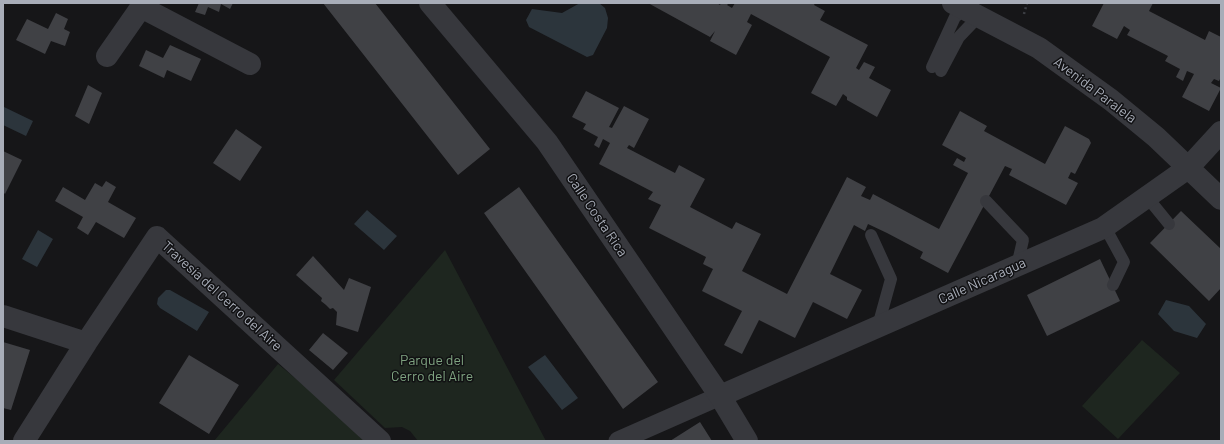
<!DOCTYPE html>
<meta charset="utf-8">
<style>
body{margin:0}
#map{position:relative;width:1224px;height:444px;overflow:hidden;background:#161618;font-family:Barlow,sans-serif}
canvas{display:block}
.frame{position:absolute;inset:0;border:4px solid #a8adb8;pointer-events:none}
</style>
<div id="map">
<canvas width="1224" height="444"></canvas>
<div class="frame"></div>
</div>
<script>
const ctx = document.querySelector('canvas').getContext('2d');
ctx.lineJoin = 'round';
function fill(path, color) { ctx.fillStyle = color; ctx.fill(path, 'evenodd'); }
const poly = rows => new Path2D(rows.map(r => 'M' + r).join(''));
function stroke(path, color, width, dash) { ctx.strokeStyle = color; ctx.lineWidth = width; ctx.lineCap = dash ? 'butt' : 'round'; ctx.setLineDash(dash || []); ctx.stroke(path); }
function label(font, color, halo, rows, align = 'center') {
  ctx.font = font + ' Barlow,sans-serif'; ctx.lineWidth = 3; ctx.setLineDash([]); ctx.textBaseline = 'middle'; ctx.strokeStyle = halo; ctx.fillStyle = color; for (const [text, x, y, turn = 0] of rows) {
    ctx.save(); ctx.translate(x, y); ctx.rotate((+turn || 0) * Math.PI / 180); ctx.textAlign = isNaN(turn) ? turn : align; if (halo) ctx.strokeText(text, 0, 0); ctx.fillText(text, 0, 0); ctx.restore();
  }
}
fill(poly([
 [445,250,546,441,418,441,410,431,402,427,385,428,334,380],
 [1142,340,1180,373,1118,439,1082,406],
 [278,364,318,397,364,441,214,441]
]), '#1e261f');
fill(poly([
 [580,3,599,3,605,8,608,18,607,28,593,55,587,57,529,27,526,20,532,9,562,13],
 [4,107,33,121,26,136,3,125],
 [367,210,397,236,384,250,354,224],
 [38,230,53,239,37,267,22,259],
 [166,290,170,290,209,312,197,331,160,308,157,304,158,298],
 [1166,300,1189,306,1206,324,1197,338,1174,331,1158,314],
 [545,355,578,398,562,410,528,367]
]), '#2c353c');
fill(poly([
 [199,3,233,3,230,9,221,4,219,12,208,7,205,15,195,12],
 [323,3,375,3,490,149,458,175],
 [648,3,717,3,720,5,721,3,729,3,727,5,732,8,735,3,815,3,814,5,825,11,820,20,868,45,856,68,859,70,864,62,875,67,869,78,891,90,877,117,847,100,847,97,843,94,836,106,811,93,830,57,751,14,747,22,752,25,736,55,710,41,715,31,710,37],
 [1104,3,1153,3,1149,11,1205,40,1209,31,1221,37,1221,77,1219,81,1214,79,1211,83,1221,88,1209,111,1182,97,1194,74,1187,71,1183,81,1176,77,1180,69,1165,61,1168,56,1127,35,1130,30,1124,26,1117,39,1092,26],
 [56,13,68,19,64,29,70,32,65,46,51,41,45,54,16,40,27,19,48,29],
 [170,45,201,59,191,81,167,70,164,78,139,66,146,50,163,58],
 [88,85,102,93,89,124,75,116],
 [586,91,619,108,609,127,612,128,624,106,649,119,634,148,629,145,627,148,675,173,679,165,705,179,690,207,732,229,736,222,761,234,742,271,787,294,847,177,866,187,861,196,870,200,873,194,939,229,968,173,953,165,957,158,964,162,966,158,942,145,960,111,987,126,984,131,1045,164,1065,126,1089,139,1091,143,1075,174,1071,172,1068,178,1078,183,1066,205,1009,175,1012,169,1005,166,948,273,920,258,923,252,887,233,868,224,865,231,854,225,830,274,862,290,847,319,813,302,795,338,759,320,742,354,724,345,742,311,702,291,713,269,703,264,706,257,649,228,661,205,648,199,653,192,599,164,610,143,603,139,599,148,594,145,598,137,583,129,586,124,572,117],
 [236,129,262,147,240,181,213,163],
 [3,151,22,160,5,194,3,192],
 [106,181,116,187,108,202,136,218,124,238,96,222,88,235,77,228,83,217,55,201,63,187,85,200,95,183,102,187],
 [519,187,658,382,623,409,484,213],
 [1181,211,1221,249,1221,288,1209,301,1150,243],
 [313,256,344,290,349,278,371,287,358,332,336,325,337,312,333,308,330,309,326,305,321,301,322,298,296,275],
 [1100,259,1120,301,1047,336,1027,295],
 [323,333,348,353,333,370,309,350],
 [3,342,30,350,11,410,3,408],
 [189,355,239,385,209,434,159,403],
 [700,422,712,441,670,441]
]), '#404145');
stroke(poly([
 [1024,14,1027,3]
]), '#3d3f44', 2.5, [2, 3]);
stroke(poly([
 [932,67,955,17,965,9],
 [941,71,959,37,979,16],
 [1147,197,1169,224],
 [986,201,1023,240,1017,266],
 [1105,227,1124,262,1113,285],
 [871,235,891,279,878,326]
]), '#37383d', 12);
stroke(poly([
 [618,441,720,396]
]), '#37383d', 19);
stroke(poly([
 [430,3,547,142,720,396,747,441],
 [953,3,1039,48,1111,100,1156,137,1221,199],
 [141,7,250,64],
 [107,56,144,3],
 [3,316,86,343],
 [720,396,1103,228,1188,168,1221,132],
 [24,441,86,343,157,237,380,441]
]), '#37383d', 22);
label('14px', '#a8adb8', '#111113', [
 ["Avenida Paralela",1095,90,37],
 ["Calle Costa Rica",597,215,56],
 ["Calle Nicaragua",982,281,-24],
 ["Travesía del Cerro del Aire",222,296,42]
]);
label('14px', '#7fa381', '#111113', [
 ["Parque del",432,360],
 ["Cerro del Aire",432,376]
]);
</script>
